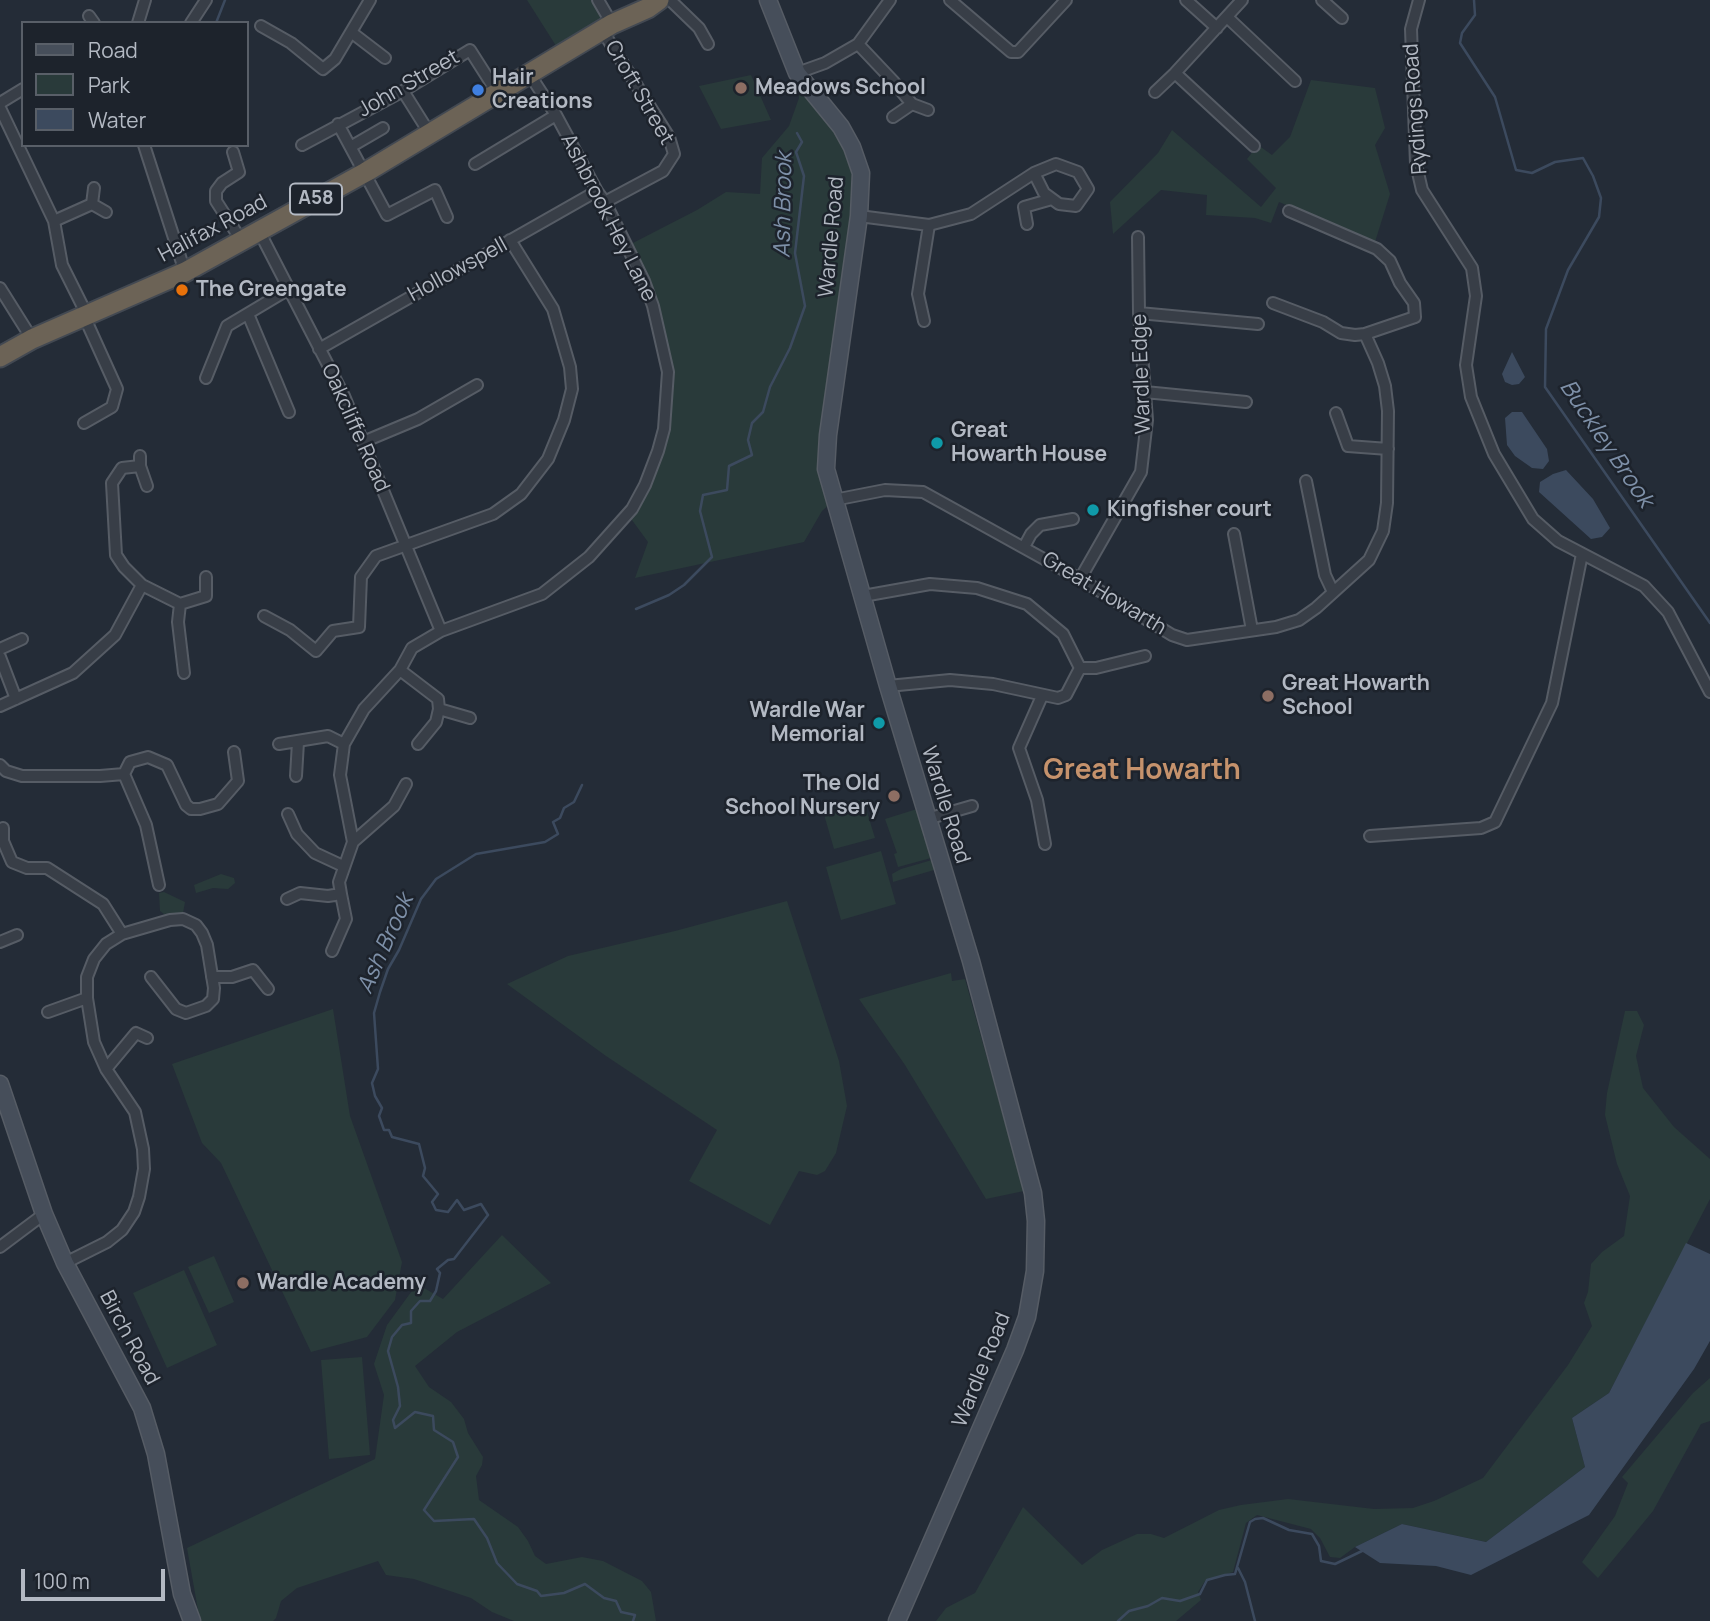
<!DOCTYPE html>
<style>
body{margin:0}
#map{position:relative;width:1710px;height:1621px;overflow:hidden;background:#242c37;font-family:Manrope,sans-serif}
canvas{display:block}
.legend{position:absolute;left:21px;top:21px;width:228px;height:126px;box-sizing:border-box;background:#1d232c;border:2px solid #595f68;margin:0;padding:9px 12px;list-style:none;font-size:21px;color:#b3b9c3}
.legend li{display:flex;align-items:center;gap:14px;height:35px}
.legend b{width:35px;border:2px solid #595f68}
.scale{position:absolute;left:21px;top:1569px;width:144px;height:32px;box-sizing:border-box;border:4px solid #b3b9c3;border-top:0;padding-left:9px;font-size:21px;line-height:24px;white-space:nowrap;color:#b3b9c3;-webkit-text-stroke:5px #1d232c;paint-order:stroke}
</style>
<div id="map">
<canvas width="1710" height="1621"></canvas>
<ul class="legend">
<li><b style="height:9px;background:#464e5a"></b>Road</li>
<li><b style="height:19px;background:#293a3a"></b>Park</li>
<li><b style="height:19px;background:#3c4a5e"></b>Water</li>
</ul>
<div class="scale">100 m</div>
</div>
<script>
const ctx = document.querySelector('canvas').getContext('2d');
ctx.lineJoin = 'round';
function fill(path, color) { ctx.fillStyle = color; ctx.fill(path, 'evenodd'); }
const poly = rows => new Path2D(rows.map(r => 'M' + r).join(''));
function stroke(path, color, width, dash) { ctx.strokeStyle = color; ctx.lineWidth = width; ctx.lineCap = dash ? 'butt' : 'round'; ctx.setLineDash(dash || []); ctx.stroke(path); }
function label(font, color, halo, rows, align = 'center') {
  ctx.font = font + ' Manrope,sans-serif'; ctx.lineWidth = 5; ctx.setLineDash([]); ctx.textBaseline = 'middle'; ctx.strokeStyle = halo; ctx.fillStyle = color; for (const [text, x, y, turn = 0] of rows) {
    ctx.save(); ctx.translate(x, y); ctx.rotate((+turn || 0) * Math.PI / 180); ctx.textAlign = isNaN(turn) ? turn : align; if (halo) ctx.strokeText(text, 0, 0); ctx.fillText(text, 0, 0); ctx.restore();
  }
}
fill(poly([
 [527,0,593,0,606,21,558,49],
 [751,75,771,120,721,129,699,86],
 [799,79,839,129,858,173,824,434,831,503,822,511,804,542,635,578,648,542,629,516,660,453,670,370,629,245,697,210,726,192,760,194,762,158,789,126,799,98],
 [1311,80,1375,88,1385,128,1375,145,1390,194,1375,242,1279,202,1271,223,1255,218,1206,215,1207,195,1161,190,1113,234,1110,202,1158,153,1172,130,1261,207,1276,188,1247,159,1258,145,1272,155,1290,137],
 [863,799,875,838,834,849,823,811],
 [917,809,923,830,923,837,926,839,931,858,898,867,894,854,897,853,885,819],
 [881,851,896,904,841,920,826,867],
 [932,860,934,870,893,882,892,874,901,869],
 [221,874,234,878,235,883,228,889,213,888,196,893,194,885],
 [164,892,185,902,183,913,164,914,160,911,159,893],
 [787,901,839,1061,847,1106,836,1153,825,1171,817,1175,799,1171,770,1225,689,1181,717,1130,606,1056,507,984,568,956,675,931],
 [951,973,952,981,965,979,1024,1191,986,1199,905,1065,859,999],
 [333,1009,350,1116,402,1262,395,1300,367,1337,311,1352,221,1163,202,1143,172,1064],
 [1625,1011,1637,1011,1644,1025,1636,1056,1643,1088,1674,1127,1710,1159,1710,1199,1609,1393,1572,1418,1585,1467,1486,1542,1402,1524,1355,1547,1340,1558,1330,1557,1320,1538,1311,1529,1257,1515,1246,1523,1233,1572,1205,1581,1198,1592,1201,1600,1176,1621,936,1621,946,1608,975,1593,1023,1507,1082,1565,1102,1550,1137,1534,1151,1534,1164,1538,1219,1510,1241,1505,1288,1499,1374,1509,1413,1508,1434,1501,1483,1478,1568,1365,1592,1326,1584,1303,1588,1292,1591,1264,1602,1252,1624,1236,1630,1196,1617,1164,1605,1115,1607,1093],
 [502,1235,551,1283,457,1332,415,1366,429,1387,451,1402,464,1419,468,1433,483,1457,482,1465,476,1476,479,1500,518,1527,528,1541,535,1556,546,1564,582,1557,603,1561,642,1581,651,1592,656,1621,514,1621,492,1612,471,1598,414,1579,386,1575,378,1561,297,1588,281,1601,276,1618,273,1621,200,1621,187,1548,375,1459,384,1395,374,1364,387,1325,417,1284,443,1299],
 [214,1256,234,1302,209,1313,188,1267],
 [184,1270,217,1345,167,1368,133,1293],
 [362,1357,370,1455,329,1459,321,1360],
 [1710,1378,1710,1421,1701,1424,1653,1511,1598,1578,1582,1562,1615,1516,1628,1483,1622,1477,1693,1393]
]), '#293a3a');
fill(poly([
 [1512,352,1525,377,1519,384,1512,385,1505,382,1502,374],
 [1512,412,1522,412,1547,449,1549,461,1543,469,1532,468,1515,456,1507,445,1505,418],
 [1566,470,1593,499,1610,528,1602,537,1591,539,1539,492,1540,482,1553,474],
 [1686,1243,1710,1254,1710,1341,1694,1369,1589,1515,1471,1575,1436,1566,1380,1563,1355,1547,1402,1524,1486,1542,1585,1467,1572,1418,1609,1393]
]), '#3c4a5e');
stroke(poly([
 [1474,0,1475,15,1462,33,1460,43,1495,97,1516,170,1532,173,1555,162,1583,158,1593,176,1601,198,1599,217,1568,270,1546,329,1545,387,1710,623],
 [216,23,225,0],
 [636,609,669,595,684,585,712,557,700,511,703,495,727,490,729,466,752,455,748,440,752,423,763,412,770,387,790,348,805,306,795,253,804,176,796,152,802,142,797,133],
 [582,785,574,802,564,808,560,818,553,822,558,834,545,842,476,854,436,879,421,899,399,950,388,969,380,992,374,1013,378,1069,372,1083,375,1096,382,1108,379,1116,384,1130,389,1130,392,1137,419,1144,425,1168,423,1176,438,1194,432,1202,436,1210,448,1212,457,1200,464,1210,481,1204,488,1215,454,1259,448,1260,437,1269,440,1273,436,1291,430,1301,420,1301,411,1311,411,1323,402,1325,392,1337,388,1351,398,1387,400,1406,393,1420,395,1428,415,1412,433,1416,434,1430,453,1442,458,1457,424,1510,434,1521,474,1519,487,1538,497,1563,517,1584,537,1591,541,1596,564,1593,585,1584,604,1598,616,1601,621,1612,635,1615,633,1621],
 [1238,1568,1245,1582,1255,1621],
 [1118,1621,1129,1611,1148,1606,1162,1598,1180,1601,1200,1594,1207,1580,1225,1575,1235,1574,1250,1522,1255,1519,1263,1518,1289,1530,1312,1534,1319,1546,1321,1561,1335,1564,1362,1551]
]), '#3c4a5e', 2.5);
const street = poly([
 [598,0,612,24],
 [670,0,699,28,708,44],
 [950,0,1011,52,1018,52,1066,0],
 [1186,0,1217,28],
 [1322,0,1342,18],
 [1419,0,1411,29,1416,164,1422,190,1472,268,1476,296,1466,365,1471,397,1494,454,1533,519,1558,541,1644,586,1668,612,1710,692],
 [89,16,94,23],
 [1227,17,1295,81],
 [138,23,145,0],
 [191,23,206,0],
 [261,26,291,43,323,69,335,59,370,0],
 [602,30,669,137,674,154,663,171,605,202],
 [351,32,385,58],
 [858,44,893,81,912,104],
 [797,73,825,63,858,44,890,0],
 [1175,73,1254,146],
 [403,91,430,134],
 [1155,92,1175,73,1242,0],
 [0,103,23,89],
 [0,108,54,221,62,265,87,315],
 [893,117,912,104,928,110],
 [338,124,387,215,435,190,447,217],
 [144,145,185,272],
 [302,145,403,91,470,50,498,94],
 [352,146,383,128],
 [233,152,239,172,222,183,216,191,216,201,241,240],
 [475,164,556,115],
 [92,204,94,188],
 [1289,211,1377,249,1390,261,1400,283,1414,303,1415,317,1365,334],
 [859,216,929,225,971,214,1034,173,1056,164,1078,172,1088,189,1076,206,1059,204,1044,193,1034,173],
 [54,221,92,204,106,212],
 [1027,224,1024,207,1052,199],
 [259,231,344,396,441,631],
 [0,288,32,339],
 [1139,313,1258,324],
 [248,314,289,412],
 [924,321,918,294,929,225],
 [319,349,597,191],
 [206,378,227,326,289,289],
 [1145,392,1246,402],
 [1336,413,1348,446,1388,449],
 [84,423,112,407,117,389,84,316],
 [363,442,418,419,477,385],
 [140,456,140,466,122,468,112,483,116,555,124,567,142,585,180,604,178,622,184,673],
 [140,466,147,486],
 [1306,481,1325,575,1333,592],
 [834,500,885,490,923,492,1080,579,1172,635,1187,640,1276,627,1299,620,1316,608,1369,560,1383,531,1387,503,1388,411,1385,386,1378,363,1365,334,1355,335,1341,333,1323,322,1273,303],
 [1234,534,1252,630],
 [1024,547,1031,534,1040,525,1073,519],
 [1080,579,1141,472,1147,420,1139,313,1138,237],
 [863,596,930,584,977,588,1027,604,1063,634,1080,668],
 [180,604,206,596,206,577],
 [264,616,290,630,316,651,333,631,359,627,361,577,376,556,493,514,521,494,548,459,564,420,572,389,570,367,553,309,510,240],
 [0,649,22,639],
 [0,657,16,699],
 [1080,668,1096,668,1145,656],
 [400,670,438,699,439,709,436,722,418,744],
 [888,686,950,680,993,684,1058,698,1066,695,1080,668],
 [1042,696,1019,748,1037,800,1045,844],
 [0,706,73,673,115,635,142,585],
 [439,709,470,718],
 [279,744,328,736,344,744],
 [0,765,6,771,22,776,100,776,124,774,130,762,148,757,167,765,186,805,191,809,200,809,218,804,238,781,234,752],
 [124,774,146,825,159,885],
 [296,776,298,742],
 [288,814,297,834,315,853,343,866],
 [927,819,972,806],
 [3,828,3,841,12,862,27,868,47,868,103,904,122,934],
 [1370,836,1481,828,1495,822,1552,703,1582,554],
 [353,842,394,806,406,784],
 [287,899,300,893,328,896,341,894,339,882,353,842,340,775,344,744,364,709,400,670,412,648,441,631,542,594,589,557,632,509,645,485,658,451,664,429,668,372,653,306,644,281,605,202,597,191,556,115,530,75],
 [0,942,17,935],
 [332,951,346,919,341,894],
 [212,977,232,977,253,970,268,989],
 [48,1012,87,998],
 [106,1069,136,1033,147,1038],
 [0,1247,44,1214],
 [65,1263,107,1242,122,1230,134,1212,139,1197,144,1169,143,1149,135,1112,106,1069,94,1042,87,998,87,977,94,959,106,944,122,934,170,920,183,919,196,925,202,933,207,945,214,988,213,999,206,1006,186,1013,176,1009,151,977]
]);
const secondary = poly([
 [768,0,797,73,841,127,852,147,861,173,859,216,828,435,826,469,888,686,971,961,1033,1193,1036,1221,1035,1271,1027,1317,1015,1350,897,1621],
 [0,1084,44,1214,65,1263,142,1408,156,1454,182,1594,192,1621]
]);
const highway = poly([
 [0,357,32,339,185,272,366,172,612,24,648,8,659,0]
]);
stroke(street, '#565c65', 14);
stroke(secondary, '#565c65', 19);
stroke(highway, '#434952', 23);
stroke(street, '#383e47', 10);
stroke(secondary, '#464e5a', 16);
stroke(highway, '#6c6356', 19);
for (const [x, y, r, color] of [
 [741,88,7,"#8d6e63"],
 [478,90,7,"#3f7fe0"],
 [182,290,7,"#e8710a"],
 [937,443,7,"#0f9aa8"],
 [1093,510,7,"#0f9aa8"],
 [1268,696,7,"#8d6e63"],
 [879,723,7,"#0f9aa8"],
 [894,796,7,"#8d6e63"],
 [243,1283,7,"#8d6e63"]
]) { const dot = new Path2D(); dot.arc(x, y, r, 0, 2 * Math.PI); ctx.fillStyle = color; ctx.fill(dot); stroke(dot, '#1d232c', 2.5); }
for (const [x, y, w] of [
 [316,199,52]
]) { const box = new Path2D(); box.roundRect(x - w / 2, y - 15.5, w, 31, 5); ctx.fillStyle = '#1d232c'; ctx.fill(box); stroke(box, '#b3b9c3', 2); }
label('bold 19px', '#b3b9c3', null, [
 ["A58",316,199]
]);
label('bold 21px', '#b3b9c3', '#1d232c', [
 ["Hair",492,78],
 ["Creations",492,102],
 ["Meadows School",755,88],
 ["The Greengate",196,290],
 ["Great",951,431],
 ["Howarth House",951,455],
 ["Kingfisher court",1107,510],
 ["Great Howarth",1282,684],
 ["School",1282,708],
 ["Wardle War",865,711,"right"],
 ["Memorial",865,735,"right"],
 ["The Old",880,784,"right"],
 ["School Nursery",880,808,"right"],
 ["Wardle Academy",257,1283]
], 'left');
label('21px', '#b3b9c3', '#1d232c', [
 ["John Street",409,84,-30],
 ["Croft Street",639,93,60],
 ["Rydings Road",1416,109,-94],
 ["Ashbrook Hey Lane",608,218,63],
 ["Halifax Road",213,229,-28],
 ["Wardle Road",832,237,-85],
 ["Hollowspell",458,270,-29],
 ["Wardle Edge",1142,374,-92],
 ["Oakcliffe Road",355,428,66],
 ["Great Howarth",1104,594,31],
 ["Wardle Road",945,805,73],
 ["Birch Road",129,1338,62],
 ["Wardle Road",982,1370,-68]
]);
label('italic 23px', '#7e90a8', '#1d232c', [
 ["Ash Brook",784,205,-89],
 ["Buckley Brook",1606,444,56],
 ["Ash Brook",386,944,-66]
]);
label('bold 28px', '#c5926c', '#1d232c', [
 ["Great Howarth",1142,771]
]);
</script>
